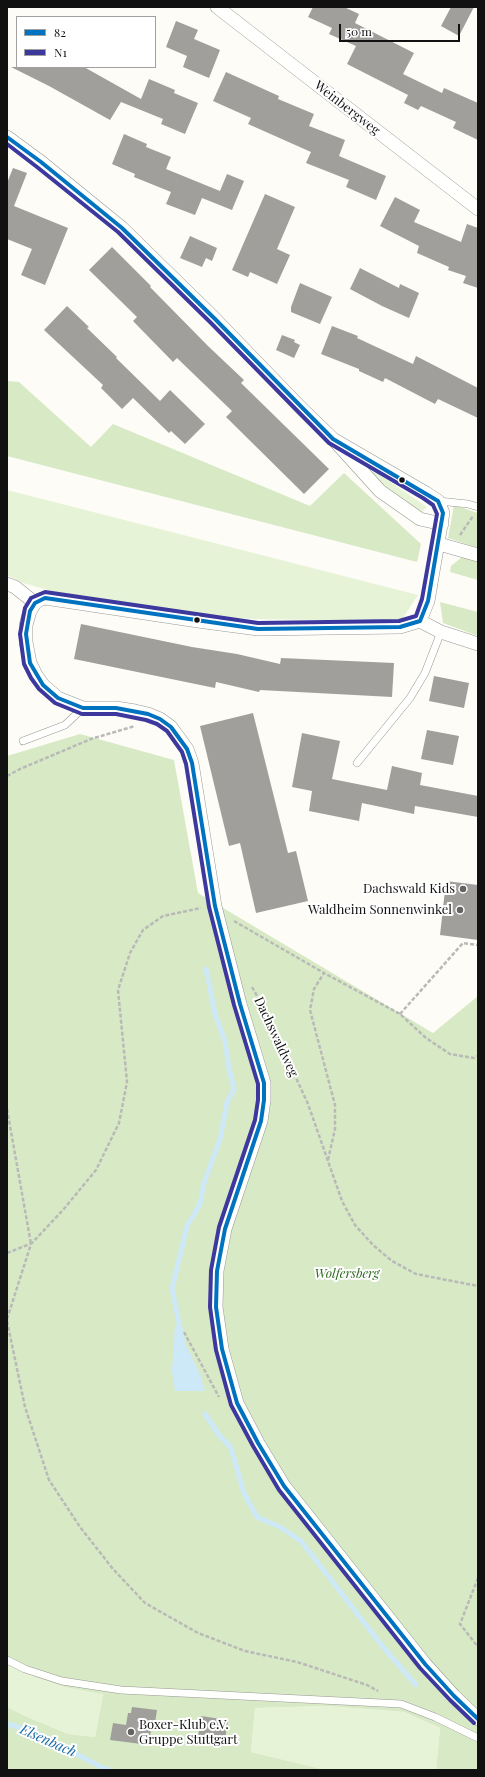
<!DOCTYPE html>
<style>
body{margin:0}
#map{position:relative;width:485px;height:1777px;overflow:hidden;background:#fdfcf7;font-family:"Playfair Display",serif}
canvas{display:block}
.frame{position:absolute;inset:0;border:8px solid #111;pointer-events:none}
.legend{position:absolute;left:16px;top:16px;width:140px;height:52px;box-sizing:border-box;background:#fff;border:1px solid #a0a0a0;margin:0;padding:5px 7px;list-style:none;font-size:12px;color:#111}
.legend li{display:flex;align-items:center;gap:8px;height:20px}
.legend b{width:20px;border:1px solid #a0a0a0}
.scale{position:absolute;left:339px;top:24px;width:121px;height:18px;box-sizing:border-box;border:2px solid #111;border-top:0;padding-left:5px;font-size:12px;line-height:14px;white-space:nowrap;color:#111;-webkit-text-stroke:3px #fff;paint-order:stroke}
</style>
<div id="map">
<canvas width="485" height="1777"></canvas>
<div class="frame"></div>
<ul class="legend">
<li><b style="height:5px;background:#0073c0"></b>82</li>
<li><b style="height:5px;background:#3c389e"></b>N1</li>
</ul>
<div class="scale">50 m</div>
</div>
<script>
const ctx = document.querySelector('canvas').getContext('2d');
ctx.lineJoin = 'round';
function fill(path, color) { ctx.fillStyle = color; ctx.fill(path, 'evenodd'); }
const poly = rows => new Path2D(rows.map(r => 'M' + r).join(''));
function stroke(path, color, width, dash) { ctx.strokeStyle = color; ctx.lineWidth = width; ctx.lineCap = dash ? 'butt' : 'round'; ctx.setLineDash(dash || []); ctx.stroke(path); }
function label(font, color, halo, rows, align = 'center') {
  ctx.font = font + ' "Playfair Display",serif'; ctx.lineWidth = 4; ctx.setLineDash([]); ctx.textBaseline = 'middle'; ctx.strokeStyle = halo; ctx.fillStyle = color; for (const [text, x, y, turn = 0] of rows) {
    ctx.save(); ctx.translate(x, y); ctx.rotate((+turn || 0) * Math.PI / 180); ctx.textAlign = isNaN(turn) ? turn : align; if (halo) ctx.strokeText(text, 0, 0); ctx.fillText(text, 0, 0); ctx.restore();
  }
}
fill(poly([
 [374,471,427,507,419,514,371,474],
 [7,490,418,595,403,618,387,621,252,619,220,617,55,592,23,583,7,575],
 [7,1664,35,1677,64,1687,103,1693,95,1737,68,1734,25,1716,7,1707],
 [328,1706,404,1712,440,1728,436,1770,326,1770,251,1752,255,1708]
]), '#e7f3d7');
fill(poly([
 [7,381,19,382,91,447,113,424,310,506,344,473,421,544,417,562,7,456],
 [454,505,478,513,478,548,448,538],
 [462,557,478,561,478,580,450,572,451,566],
 [440,602,478,612,478,636,443,623],
 [80,734,174,760,198,893,433,1033,478,996,478,1770,436,1770,440,1728,404,1712,328,1706,255,1708,251,1752,326,1770,7,1770,7,1707,25,1716,68,1734,95,1737,103,1694,64,1687,35,1677,7,1664,7,756]
]), '#d8eac5');
fill(poly([
 [175,1325,180,1326,183,1339,200,1374,205,1391,175,1391,172,1371]
]), '#cde8f7');
stroke(poly([
 [183,1342,172,1289,187,1226,200,1204,204,1183,220,1139,227,1102,234,1089,229,1069,225,1041,215,1014,206,969],
 [205,1414,219,1435,231,1448,244,1493,257,1517,280,1527,301,1541,383,1647,416,1685],
 [7,1724,33,1731,103,1768,110,1770]
]), '#cde8f7', 5);
fill(poly([
 [313,7,344,7,359,14,355,23,414,53,403,74,442,93,444,88,478,103,478,140,453,128,456,122,421,106,418,110,404,103,408,95,347,64,356,46,329,34,332,28,308,17],
 [451,7,474,7,459,36,441,26],
 [176,21,198,30,194,39,220,50,209,78,183,67,187,56,166,47],
 [11,67,84,67,141,99,149,79,175,90,174,93,198,103,185,134,161,124,163,119,121,102,110,120,49,86],
 [226,72,279,96,278,99,314,114,309,126,345,140,339,156,386,176,376,200,346,187,349,180,306,163,311,152,248,124,251,118,213,101],
 [124,134,147,144,146,147,171,157,166,169,220,191,227,174,244,181,232,210,202,198,195,215,166,204,171,192,134,177,135,174,112,164],
 [13,168,27,173,14,206,68,228,45,285,21,275,32,249,7,239,7,183],
 [265,194,295,207,277,249,290,255,277,284,250,272,248,277,232,270],
 [395,197,420,210,414,222,461,242,467,224,478,228,478,288,463,283,466,276,448,270,449,267,417,253,419,246,380,226],
 [190,236,217,248,212,261,206,258,202,267,180,258],
 [112,247,151,286,150,287,208,346,244,380,241,383,329,469,304,494,226,417,232,411,177,358,173,362,133,321,137,317,89,270],
 [360,268,399,288,400,284,419,293,409,318,382,306,350,289],
 [300,283,332,297,320,324,291,312,291,307],
 [67,306,89,327,87,328,117,357,116,358,160,401,170,390,205,424,185,444,171,431,169,433,133,398,122,409,101,388,103,385,44,330],
 [332,326,358,336,357,338,413,364,416,356,478,388,478,418,438,399,435,404,385,378,383,382,359,371,359,369,321,354],
 [282,335,295,340,294,342,300,345,294,358,276,350],
 [81,624,192,647,237,654,280,664,281,658,394,663,392,697,260,690,259,692,216,682,215,688,74,659],
 [434,676,469,683,464,708,429,701],
 [253,713,288,853,296,851,308,901,256,913,240,843,229,846,200,726],
 [427,730,459,736,453,765,421,759],
 [302,733,340,741,332,779,387,790,392,766,422,773,420,785,478,796,478,817,415,806,414,814,362,803,359,821,309,811,312,791,292,787],
 [446,881,478,885,478,940,440,935],
 [132,1707,157,1710,155,1723,152,1722,149,1745,110,1740,113,1723,126,1725,128,1713,131,1713],
 [201,1716,228,1720,225,1740,198,1737]
]), '#a19f9c');
const service = poly([
 [438,501,468,504,478,507],
 [23,741,65,725,83,708],
 [357,763,410,698,425,673,441,632],
 [7,1660,25,1669,62,1681,121,1690,401,1704,435,1717,478,1738]
]);
const minor = poly([
 [217,7,478,209],
 [7,137,41,162,122,228,215,319,302,409,333,439,380,491,420,519,442,524],
 [333,439,426,493,438,501,443,513,428,601,420,621,400,627,258,629,198,621,45,598,39,600,35,603,30,611,26,625,26,642,30,663,36,675,43,685,58,698,83,708,116,708,135,711,148,714,160,719,171,727,187,749,192,763,215,906,240,1004,264,1083,264,1100,261,1121,225,1229,217,1271,216,1307,222,1349,237,1403,258,1443,284,1486,425,1664,454,1696,478,1719],
 [439,544,478,555],
 [7,584,15,587,35,603],
 [420,621,441,632,478,644]
]);
stroke(service, '#979795', 8);
stroke(minor, '#979795', 14);
stroke(poly([
 [460,535,473,516],
 [7,776,20,769,91,739,135,726],
 [234,921,324,973],
 [252,987,266,1012,308,1104,342,1201,355,1225,373,1245,392,1261,416,1274,478,1286],
 [400,1014,463,943,478,945],
 [7,1109,31,1244],
 [328,1160,335,1129,335,1105,310,1010,314,989,324,973,400,1014,426,1038,450,1054,474,1058,478,1056],
 [7,1253,30,1244],
 [7,1319,31,1244,63,1210,96,1170,119,1123,127,1082,118,990,130,953,143,930,163,916,201,908],
 [7,1321,25,1407,49,1480,80,1527,113,1569,145,1603,198,1633,245,1651,297,1662,367,1685,378,1691],
 [184,1332,219,1397],
 [478,1578,460,1624,478,1647]
]), '#b9b9b8', 2.5, [4, 2]);
stroke(service, '#fffffe', 7);
stroke(minor, '#fffffe', 13);
stroke(poly([
 [7,137,41,162,122,228,215,319,333,439,438,501,443,513,428,601,420,621,400,627,258,629,45,598,35,603,30,611,26,634,30,663,43,685,58,698,83,708,116,708,148,714,160,719,171,727,187,749,192,763,215,906,240,1004,264,1083,264,1100,261,1121,225,1229,217,1271,216,1307,222,1349,237,1403,258,1443,284,1486,425,1664,454,1696,478,1719]
]), '#0073c0', 4);
stroke(poly([
 [7,144,37,167,118,232,211,323,329,443,423,498,433,505,437,514,422,599,416,616,399,621,258,623,45,592,31,598,25,608,20,634,24,664,31,678,39,689,55,703,82,714,116,714,146,720,157,724,167,731,182,752,186,764,209,907,234,1005,258,1084,258,1100,255,1120,219,1227,211,1270,210,1307,216,1350,231,1405,253,1446,279,1490,420,1668,450,1700,474,1723]
]), '#3c389e', 4);
for (const [x, y, r, color] of [
 [402,480,3.5,"#111"],
 [197,620,3.5,"#111"],
 [463,889,4,"#646362"],
 [460,910,4,"#646362"],
 [131,1732,4,"#646362"]
]) { const dot = new Path2D(); dot.arc(x, y, r, 0, 2 * Math.PI); ctx.fillStyle = color; ctx.fill(dot); stroke(dot, '#fff', 1.5); }
label('13px', '#111', '#fff', [
 ["Weinbergweg",347,108,38],
 ["Dachswaldweg",276,1037,65]
]);
label('13px', '#111', '#fff', [
 ["Dachswald Kids",455,889],
 ["Waldheim Sonnenwinkel",452,910],
 ["Boxer-Klub e.V.",139,1725,"left"],
 ["Gruppe Stuttgart",139,1740,"left"]
], 'right');
label('italic 13px', '#2f6b1f', '#fff', [
 ["Wolfersberg",347,1274]
]);
label('italic 14px', '#1768a6', '#fff', [
 ["Elsenbach",48,1741,24]
]);
</script>
